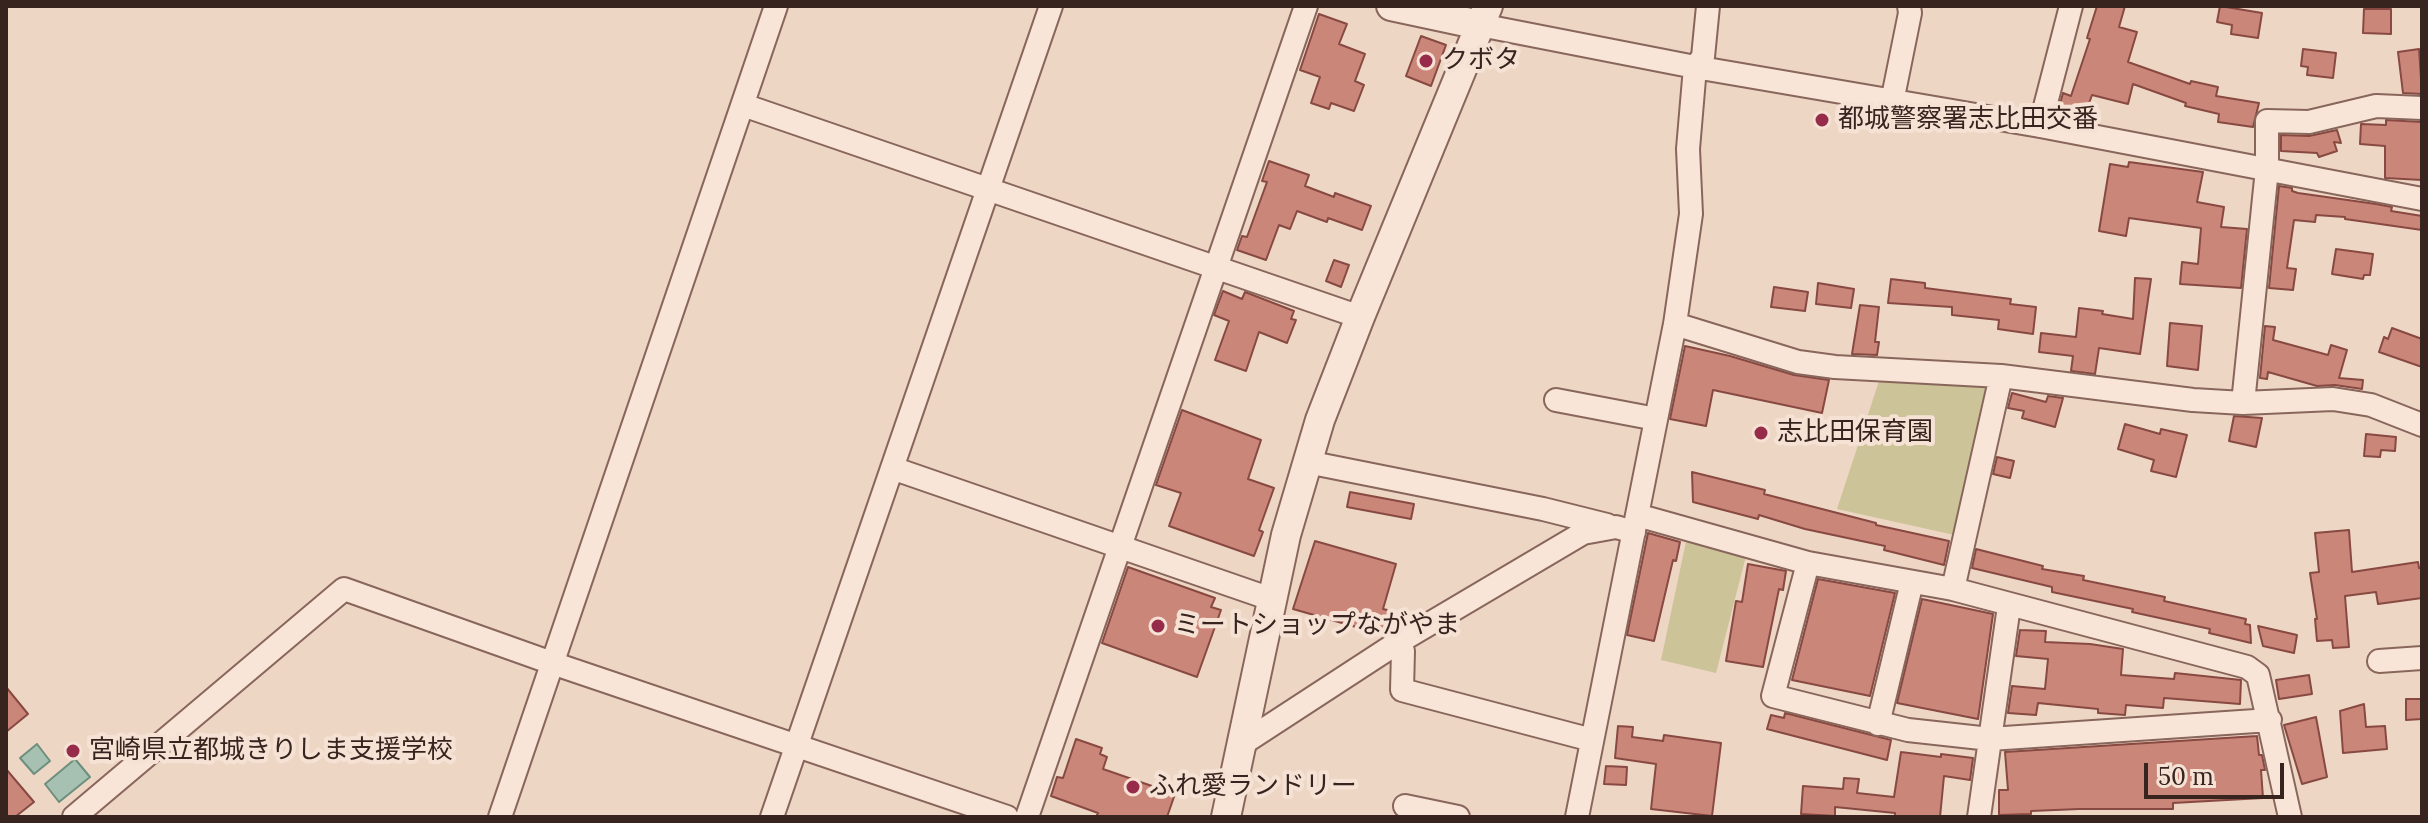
<!DOCTYPE html>
<meta charset="utf-8">
<style>
body{margin:0}
#map{position:relative;width:2428px;height:823px;overflow:hidden;background:#eed6c4;font-family:Lora,serif}
canvas{display:block}
.frame{position:absolute;inset:0;border:8px solid #38241f;pointer-events:none}
.scale{position:absolute;left:2144px;top:763px;width:140px;height:36px;box-sizing:border-box;border:4px solid #38241f;border-top:0;padding-left:10px;font-size:24px;line-height:28px;white-space:nowrap;color:#38241f;-webkit-text-stroke:6px #f5e2d4;paint-order:stroke}
</style>
<div id="map">
<canvas width="2428" height="823"></canvas>
<div class="frame"></div>
<div class="scale">50 m</div>
</div>
<script>
const ctx = document.querySelector('canvas').getContext('2d');
ctx.lineJoin = 'round';
function fill(path, color) { ctx.fillStyle = color; ctx.fill(path, 'evenodd'); }
const poly = rows => new Path2D(rows.map(r => 'M' + r).join(''));
function stroke(path, color, width, dash) { ctx.strokeStyle = color; ctx.lineWidth = width; ctx.lineCap = dash ? 'butt' : 'round'; ctx.setLineDash(dash || []); ctx.stroke(path); }
function label(font, color, halo, rows, align = 'center') {
  ctx.font = font + ' Lora,"Noto Sans JP",serif'; ctx.lineWidth = 8; ctx.setLineDash([]); ctx.textBaseline = 'middle'; ctx.strokeStyle = halo; ctx.fillStyle = color; for (const [text, x, y, turn = 0] of rows) {
    ctx.save(); ctx.translate(x, y); ctx.rotate((+turn || 0) * Math.PI / 180); ctx.textAlign = isNaN(turn) ? turn : align; if (halo) ctx.strokeText(text, 0, 0); ctx.fillText(text, 0, 0); ctx.restore();
  }
}
fill(poly([
 [1881,375,1989,380,1959,536,1837,509],
 [1687,537,1746,556,1716,673,1661,660]
]), '#ccc398');
const water = poly([
 [37,744,50,761,34,774,20,758,37,744],
 [75,759,90,777,59,802,45,784,75,759]
]);
fill(water, '#a6c1b1');
stroke(water, '#6d8f7d', 2);
const building = poly([
 [2097,6,2125,6,2119,27,2137,32,2128,62,2190,84,2191,81,2218,87,2216,96,2259,103,2253,127,2218,122,2219,114,2185,106,2186,103,2133,84,2128,104,2092,95,2083,120,2057,115,2063,93,2071,96,2090,39,2087,38,2097,6],
 [2220,6,2262,13,2258,38,2231,34,2232,25,2217,22,2220,6],
 [2364,9,2391,9,2391,34,2363,33,2364,9],
 [1319,14,1347,24,1339,44,1365,54,1355,81,1364,85,1354,111,1331,103,1329,109,1311,103,1320,77,1300,70,1319,14],
 [1421,36,1446,45,1431,86,1406,76,1421,36],
 [2303,49,2336,53,2333,78,2307,75,2308,67,2301,66,2303,49],
 [2419,49,2422,94,2403,93,2398,52,2419,49],
 [2386,120,2422,122,2422,180,2385,178,2385,146,2360,144,2361,124,2386,125,2386,120],
 [2337,130,2341,143,2334,142,2337,151,2319,157,2317,153,2281,151,2281,135,2309,136,2337,130],
 [1269,161,1309,175,1305,186,1334,197,1335,193,1371,206,1362,230,1328,218,1327,222,1297,211,1290,229,1279,225,1266,260,1237,250,1242,236,1247,237,1267,182,1262,181,1269,161],
 [2129,162,2203,172,2197,202,2224,207,2221,227,2247,229,2241,288,2180,284,2182,262,2198,264,2201,228,2129,218,2126,236,2099,231,2110,164,2128,167,2129,162],
 [2279,186,2292,188,2292,191,2298,193,2376,204,2392,207,2391,211,2422,216,2422,230,2345,219,2345,217,2316,215,2315,222,2294,220,2287,268,2296,269,2293,290,2269,288,2279,186],
 [2336,249,2373,254,2370,275,2364,275,2363,279,2332,274,2336,249],
 [1334,260,1349,265,1341,287,1326,281,1334,260],
 [2135,278,2151,279,2140,354,2099,348,2095,374,2071,371,2073,356,2039,352,2041,333,2076,337,2079,308,2103,311,2102,314,2133,319,2135,278],
 [1891,279,1925,283,1925,288,2011,299,2010,304,2036,307,2033,334,1998,329,1999,320,1952,315,1952,307,1888,303,1891,279],
 [1818,283,1854,289,1851,308,1816,304,1818,283],
 [1774,287,1808,292,1805,311,1771,307,1774,287],
 [1223,291,1242,299,1245,292,1294,311,1291,319,1296,320,1287,343,1259,332,1246,371,1215,360,1229,321,1214,315,1223,291],
 [1860,305,1879,307,1875,342,1879,342,1877,355,1852,354,1860,305],
 [2170,323,2202,326,2198,370,2167,366,2170,323],
 [2265,326,2275,327,2273,340,2328,355,2331,345,2347,350,2339,378,2363,380,2362,389,2335,385,2317,386,2268,372,2267,379,2260,378,2265,326],
 [2392,328,2422,339,2422,367,2379,352,2384,337,2388,339,2392,328],
 [1685,346,1730,356,1794,375,1829,380,1822,413,1713,390,1706,426,1670,419,1685,346],
 [2012,393,2046,402,2048,396,2063,398,2055,427,2022,418,2024,411,2008,408,2012,393],
 [1182,410,1261,440,1248,479,1274,488,1259,530,1263,532,1254,556,1169,526,1181,493,1156,485,1182,410],
 [2234,416,2262,418,2256,447,2229,441,2234,416],
 [2125,424,2160,434,2161,429,2187,435,2176,477,2151,471,2154,460,2118,449,2125,424],
 [2366,434,2396,437,2395,451,2381,450,2380,457,2364,456,2366,434],
 [1997,457,2014,461,2010,478,1993,474,1997,457],
 [1692,472,1765,490,1764,494,1876,523,1876,525,1949,541,1944,565,1884,550,1885,546,1805,529,1759,515,1758,519,1693,502,1692,472],
 [1350,492,1414,504,1411,519,1347,507,1350,492],
 [2349,530,2352,572,2418,562,2419,568,2422,568,2422,598,2378,604,2376,592,2345,596,2349,647,2333,648,2332,640,2317,641,2315,619,2317,619,2310,573,2319,572,2315,533,2349,530],
 [1648,533,1680,542,1676,561,1673,560,1654,641,1627,635,1648,533],
 [1315,541,1396,564,1383,609,1396,612,1390,631,1384,635,1293,609,1315,541],
 [1976,549,2043,566,2042,569,2084,576,2083,580,2165,597,2164,601,2246,619,2245,624,2250,625,2251,643,2209,633,2210,629,2132,612,2133,609,2052,592,2052,587,1972,568,1976,549],
 [1748,564,1786,571,1783,590,1779,589,1763,667,1726,661,1736,601,1742,602,1748,564],
 [1128,567,1215,598,1211,607,1221,610,1197,677,1102,643,1128,567],
 [1818,579,1895,593,1870,696,1792,680,1818,579],
 [1922,599,1993,614,1978,719,1897,703,1922,599],
 [2258,626,2297,635,2294,653,2263,646,2258,626],
 [2020,630,2046,631,2045,642,2090,644,2123,649,2121,675,2174,679,2175,673,2241,680,2240,704,2164,698,2163,708,2126,705,2125,715,2098,713,2098,709,2038,703,2036,715,2008,713,2012,686,2045,689,2048,659,2016,656,2020,630],
 [2309,675,2312,694,2279,699,2276,680,2309,675],
 [6,687,28,714,6,732,6,687],
 [2406,699,2422,699,2422,719,2406,720,2406,699],
 [2364,704,2366,727,2385,726,2387,749,2343,753,2340,711,2364,704],
 [1785,713,1891,740,1887,760,1767,729,1771,715,1784,718,1785,713],
 [2316,717,2327,777,2302,784,2284,725,2316,717],
 [1618,726,1633,727,1632,737,1663,741,1664,735,1721,743,1712,816,1651,809,1656,764,1615,758,1618,726],
 [2257,736,2259,755,2262,755,2265,770,2261,770,2263,798,2173,803,2173,809,2079,809,2031,811,2031,814,1999,815,1999,790,2008,790,2005,752,2257,736],
 [1076,739,1102,748,1100,754,1107,757,1103,769,1175,794,1167,817,1096,817,1098,813,1051,796,1057,777,1063,778,1076,739],
 [1901,752,1941,757,1941,754,1973,758,1970,780,1944,776,1940,817,1895,817,1895,813,1835,807,1835,816,1801,814,1803,786,1843,789,1844,778,1859,779,1857,793,1894,797,1901,752],
 [1606,766,1627,767,1626,785,1604,784,1606,766],
 [6,769,34,802,15,817,6,817,6,769]
]);
fill(building, '#cb867a');
stroke(building, '#874941', 2);
const minor = poly([
 [1480,25,1695,67,2040,126,2422,199],
 [1892,102,1910,13,1909,6],
 [743,105,1360,317],
 [2040,126,2071,6],
 [1675,324,1798,362,1835,367,2001,376,2193,400,2243,403,2333,399,2371,405,2422,425],
 [1556,400,1656,419],
 [2243,403,2267,169,2267,121,2309,122,2376,106,2422,108],
 [1307,462,1543,509,1607,525],
 [892,468,1271,599],
 [1637,515,1808,563,1953,589,2247,667,2258,675,2290,817],
 [1808,563,1773,696,1908,730,1990,739,2270,720],
 [1953,589,2001,376],
 [1397,643,1403,651,1402,690,1592,740],
 [2379,661,2422,658],
 [1878,724,1912,582],
 [1242,744,1397,643,1583,533,1616,527,1634,532],
 [1405,806,1458,817],
 [74,817,344,589,552,663,1007,817],
 [500,817,776,6],
 [772,817,1051,6],
 [1027,817,1306,6],
 [1577,817,1675,324,1691,214,1688,149,1695,67,1703,57,1708,6],
 [1979,817,2009,606]
]);
const tertiary = poly([
 [1391,6,1480,25],
 [1226,817,1286,535,1320,420,1360,317,1488,6]
]);
stroke(minor, '#88665b', 26);
stroke(tertiary, '#88665b', 32);
stroke(minor, '#f8e5d7', 22);
stroke(tertiary, '#f8e5d7', 28);
for (const [x, y, r, color] of [
 [1426,61,8,"#972b4a"],
 [1822,120,8,"#972b4a"],
 [1761,433,8,"#972b4a"],
 [1158,626,8,"#972b4a"],
 [73,751,8,"#972b4a"],
 [1133,787,8,"#972b4a"]
]) { const dot = new Path2D(); dot.arc(x, y, r, 0, 2 * Math.PI); ctx.fillStyle = color; ctx.fill(dot); stroke(dot, '#f5e2d4', 3); }
label('26px', '#38241f', '#f5e2d4', [
 ["クボタ",1442,61],
 ["都城警察署志比田交番",1838,120],
 ["志比田保育園",1777,433],
 ["ミートショップながやま",1174,626],
 ["宮崎県立都城きりしま支援学校",89,751],
 ["ふれ愛ランドリー",1149,787]
], 'left');
</script>
